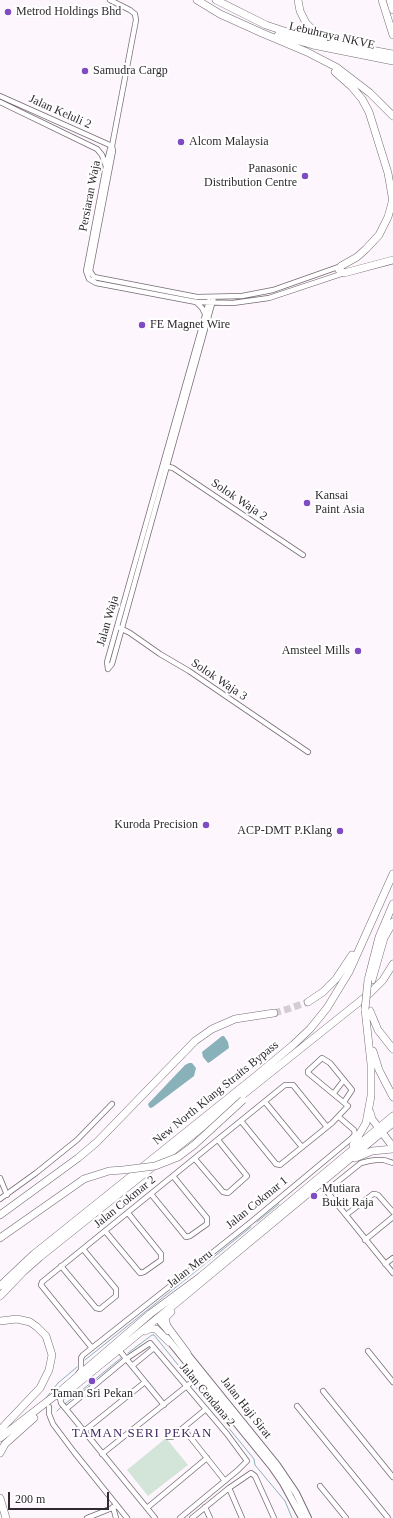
<!DOCTYPE html>
<style>
body{margin:0}
#map{position:relative;width:393px;height:1518px;overflow:hidden;background:#fef6fd;font-family:Georgia,serif}
canvas{display:block}
.scale{position:absolute;left:8px;top:1492px;width:101px;height:18px;box-sizing:border-box;border:2px solid #2e2a2e;border-top:0;padding-left:5px;font-size:12px;line-height:14px;white-space:nowrap;color:#2e2a2e;-webkit-text-stroke:3px #fff;paint-order:stroke}
</style>
<div id="map">
<canvas width="393" height="1518"></canvas>
<div class="scale">200 m</div>
</div>
<script>
const ctx = document.querySelector('canvas').getContext('2d');
ctx.lineJoin = 'round';
function fill(path, color) { ctx.fillStyle = color; ctx.fill(path, 'evenodd'); }
const poly = rows => new Path2D(rows.map(r => 'M' + r).join(''));
function stroke(path, color, width, dash) { ctx.strokeStyle = color; ctx.lineWidth = width; ctx.lineCap = dash ? 'butt' : 'round'; ctx.setLineDash(dash || []); ctx.stroke(path); }
function label(font, color, halo, rows, align = 'center') {
  ctx.font = font + ' Georgia,serif'; ctx.lineWidth = 4; ctx.setLineDash([]); ctx.textBaseline = 'middle'; ctx.strokeStyle = halo; ctx.fillStyle = color; for (const [text, x, y, turn = 0] of rows) {
    ctx.save(); ctx.translate(x, y); ctx.rotate((+turn || 0) * Math.PI / 180); ctx.textAlign = isNaN(turn) ? turn : align; if (halo) ctx.strokeText(text, 0, 0); ctx.fillText(text, 0, 0); ctx.restore();
  }
}
fill(poly([
 [166,1438,188,1465,148,1496,127,1470]
]), '#d2e5d8');
fill(poly([
 [222,1036,224,1036,228,1042,229,1048,210,1062,208,1063,203,1057,202,1052],
 [189,1063,192,1063,196,1068,194,1076,153,1107,151,1108,149,1107,148,1104,185,1065]
]), '#88b1b9');
stroke(poly([
 [257,1222,279,1204],
 [128,1353,152,1335,154,1335,191,1381],
 [85,1360,251,1227],
 [193,1384,254,1459,255,1465,285,1501,292,1518],
 [46,1398,58,1383,77,1367],
 [65,1404,121,1358],
 [57,1411,61,1407]
]), '#88b1b9', 1);
stroke(poly([
 [274,1013,288,1009,308,1002]
]), '#d4cdd4', 7, [7, 3.5]);
const minor = poly([
 [110,0,130,10,135,14,136,20,112,146,110,149,106,166,86,271,89,279,96,283,196,302,233,303,269,298,344,273],
 [0,96,112,146],
 [0,102,97,149,102,155,105,164],
 [112,146,113,151,90,271,94,277,197,297,242,296,273,290,341,266],
 [196,302,202,308,205,314],
 [165,466,173,468,303,555],
 [120,628,130,633,160,654,189,671,308,752],
 [108,669,112,664,214,297],
 [108,669,107,662,209,301],
 [334,1093,344,1080],
 [265,1102,302,1147],
 [241,1121,276,1164,280,1165,332,1123,348,1106,308,1073,308,1071,322,1058,330,1063,352,1090,344,1102],
 [195,1159,223,1192,228,1193,247,1176,218,1140],
 [0,1178,7,1195],
 [320,1183,393,1273],
 [326,1191,361,1163,369,1161,376,1160,384,1160,393,1163],
 [151,1194,186,1237,190,1236,207,1224,207,1218,173,1176],
 [0,1199,36,1173,77,1140,112,1104],
 [346,1215,373,1194,375,1194,378,1195,393,1212],
 [105,1231,140,1273,144,1272,161,1260,161,1254,128,1213],
 [365,1240,393,1217],
 [385,1264,393,1258],
 [61,1266,96,1308,100,1309,116,1296,116,1289,83,1249],
 [92,1348,41,1285,42,1282,285,1085,293,1085,327,1127],
 [119,1350,164,1405],
 [368,1351,393,1382],
 [132,1366,154,1348],
 [78,1374,81,1370,81,1358,83,1355,251,1222,352,1138,355,1134,354,1130,339,1117],
 [323,1391,393,1477],
 [60,1398,61,1403,66,1409,155,1518],
 [297,1406,388,1518],
 [49,1407,49,1414,53,1424,74,1452,127,1518],
 [66,1409,126,1359,150,1343,227,1434,247,1461,238,1470,180,1518],
 [183,1428,225,1481],
 [84,1431,145,1382],
 [168,1437,172,1437,206,1409],
 [102,1454,198,1377],
 [320,1486,346,1518],
 [229,1488,242,1518],
 [113,1507,116,1518],
 [205,1507,210,1518],
 [147,1508,207,1458],
 [87,1518,117,1506],
 [192,1518,229,1488,251,1473,255,1476,274,1518]
]);
const major = poly([
 [157,1318,168,1331],
 [167,1338,272,1467,283,1483,302,1518],
 [184,1350,277,1465,296,1493,308,1518]
]);
const highway = poly([
 [197,0,220,14,262,33,307,52,336,67,370,93,393,116],
 [216,0,266,25,302,37,393,54],
 [298,0,300,11,306,23,315,32,334,40],
 [382,0,393,35],
 [390,0,393,10],
 [278,35,313,45,393,61],
 [335,72,352,87,362,99,369,112,388,173,393,202],
 [393,199,388,217,379,235,366,249,357,257,341,266,339,270,344,273,393,260],
 [368,980,379,937,393,904],
 [372,980,384,938,393,922],
 [308,1002,323,992,336,979,352,955],
 [370,1011,378,1030,393,1049],
 [373,1051,379,1070,393,1097],
 [370,1112,372,1119,393,1147],
 [353,1145,366,1123,371,1096,371,1064,365,1009],
 [355,1158,372,1151,393,1149],
 [0,1215,78,1158,97,1142,195,1041,212,1029,235,1019,274,1013],
 [0,1238,84,1179],
 [0,1286,34,1254,257,1075,293,1045,310,1029,327,1008,349,972,393,874],
 [0,1296,23,1272,40,1257,369,994,383,980,393,964],
 [171,1312,165,1318,167,1326,187,1353],
 [0,1321,17,1319,30,1322,37,1327,46,1336,52,1355,49,1370,40,1388,0,1430],
 [145,1331,149,1329,156,1329,169,1342],
 [61,1397,181,1299,393,1123],
 [0,1438,57,1394,150,1314,200,1277,393,1116],
 [0,1453,5,1444,34,1418],
 [0,1498,6,1518]
]);
stroke(minor, '#776c75', 6);
stroke(major, '#776c75', 8);
stroke(highway, '#776c75', 8);
stroke(minor, '#fff', 4.5);
stroke(major, '#fff', 6);
stroke(highway, '#fff', 7);
const highwayBridge = poly([
 [365,1009,368,980],
 [84,1179,109,1171,123,1170,155,1166,178,1157,194,1145,243,1100]
]);
stroke(highwayBridge, '#776c75', 8, []);
stroke(highwayBridge, '#fff', 7);
for (const [x, y, r, color] of [
 [8,12,4,"#7e4bc3"],
 [85,71,4,"#7e4bc3"],
 [181,142,4,"#7e4bc3"],
 [305,176,4,"#7e4bc3"],
 [142,325,4,"#7e4bc3"],
 [307,503,4,"#7e4bc3"],
 [358,651,4,"#7e4bc3"],
 [206,825,4,"#7e4bc3"],
 [340,831,4,"#7e4bc3"],
 [314,1196,4,"#7e4bc3"],
 [92,1381,4,"#7e4bc3"]
]) { const dot = new Path2D(); dot.arc(x, y, r, 0, 2 * Math.PI); ctx.fillStyle = color; ctx.fill(dot); stroke(dot, '#fff', 1.5); }
label('12px', '#2e2a2e', '#fff', [
 ["Metrod Holdings Bhd",16,12],
 ["Samudra Cargp",93,71],
 ["Alcom Malaysia",189,142],
 ["Panasonic",297,169,"right"],
 ["Distribution Centre",297,183,"right"],
 ["FE Magnet Wire",150,325],
 ["Kansai",315,496],
 ["Paint Asia",315,510],
 ["Amsteel Mills",350,651,"right"],
 ["Kuroda Precision",198,825,"right"],
 ["ACP-DMT P.Klang",332,831,"right"],
 ["Mutiara",322,1189],
 ["Bukit Raja",322,1203],
 ["Taman Sri Pekan",92,1394,"center"]
], 'left');
label('12px', '#2e2a2e', '#fff', [
 ["Lebuhraya NKVE",332,36,13],
 ["Jalan Keluli 2",60,112,24],
 ["Persiaran Waja",90,196,-79],
 ["Solok Waja 2",239,500,34],
 ["Jalan Waja",108,621,-74],
 ["Solok Waja 3",219,680,34],
 ["New North Klang Straits Bypass",216,1093,-39],
 ["Jalan Cokmar 2",125,1202,-39],
 ["Jalan Cokmar 1",257,1203,-39],
 ["Jalan Meru",190,1269,-38],
 ["Jalan Cendana 2",207,1395,50],
 ["Jalan Haji Sirat",246,1408,52]
]);
ctx.letterSpacing = '1px';
label('13px', '#422a65', '#fff', [
 ["TAMAN SERI PEKAN",142,1434]
]);
ctx.letterSpacing = '0px';
</script>
